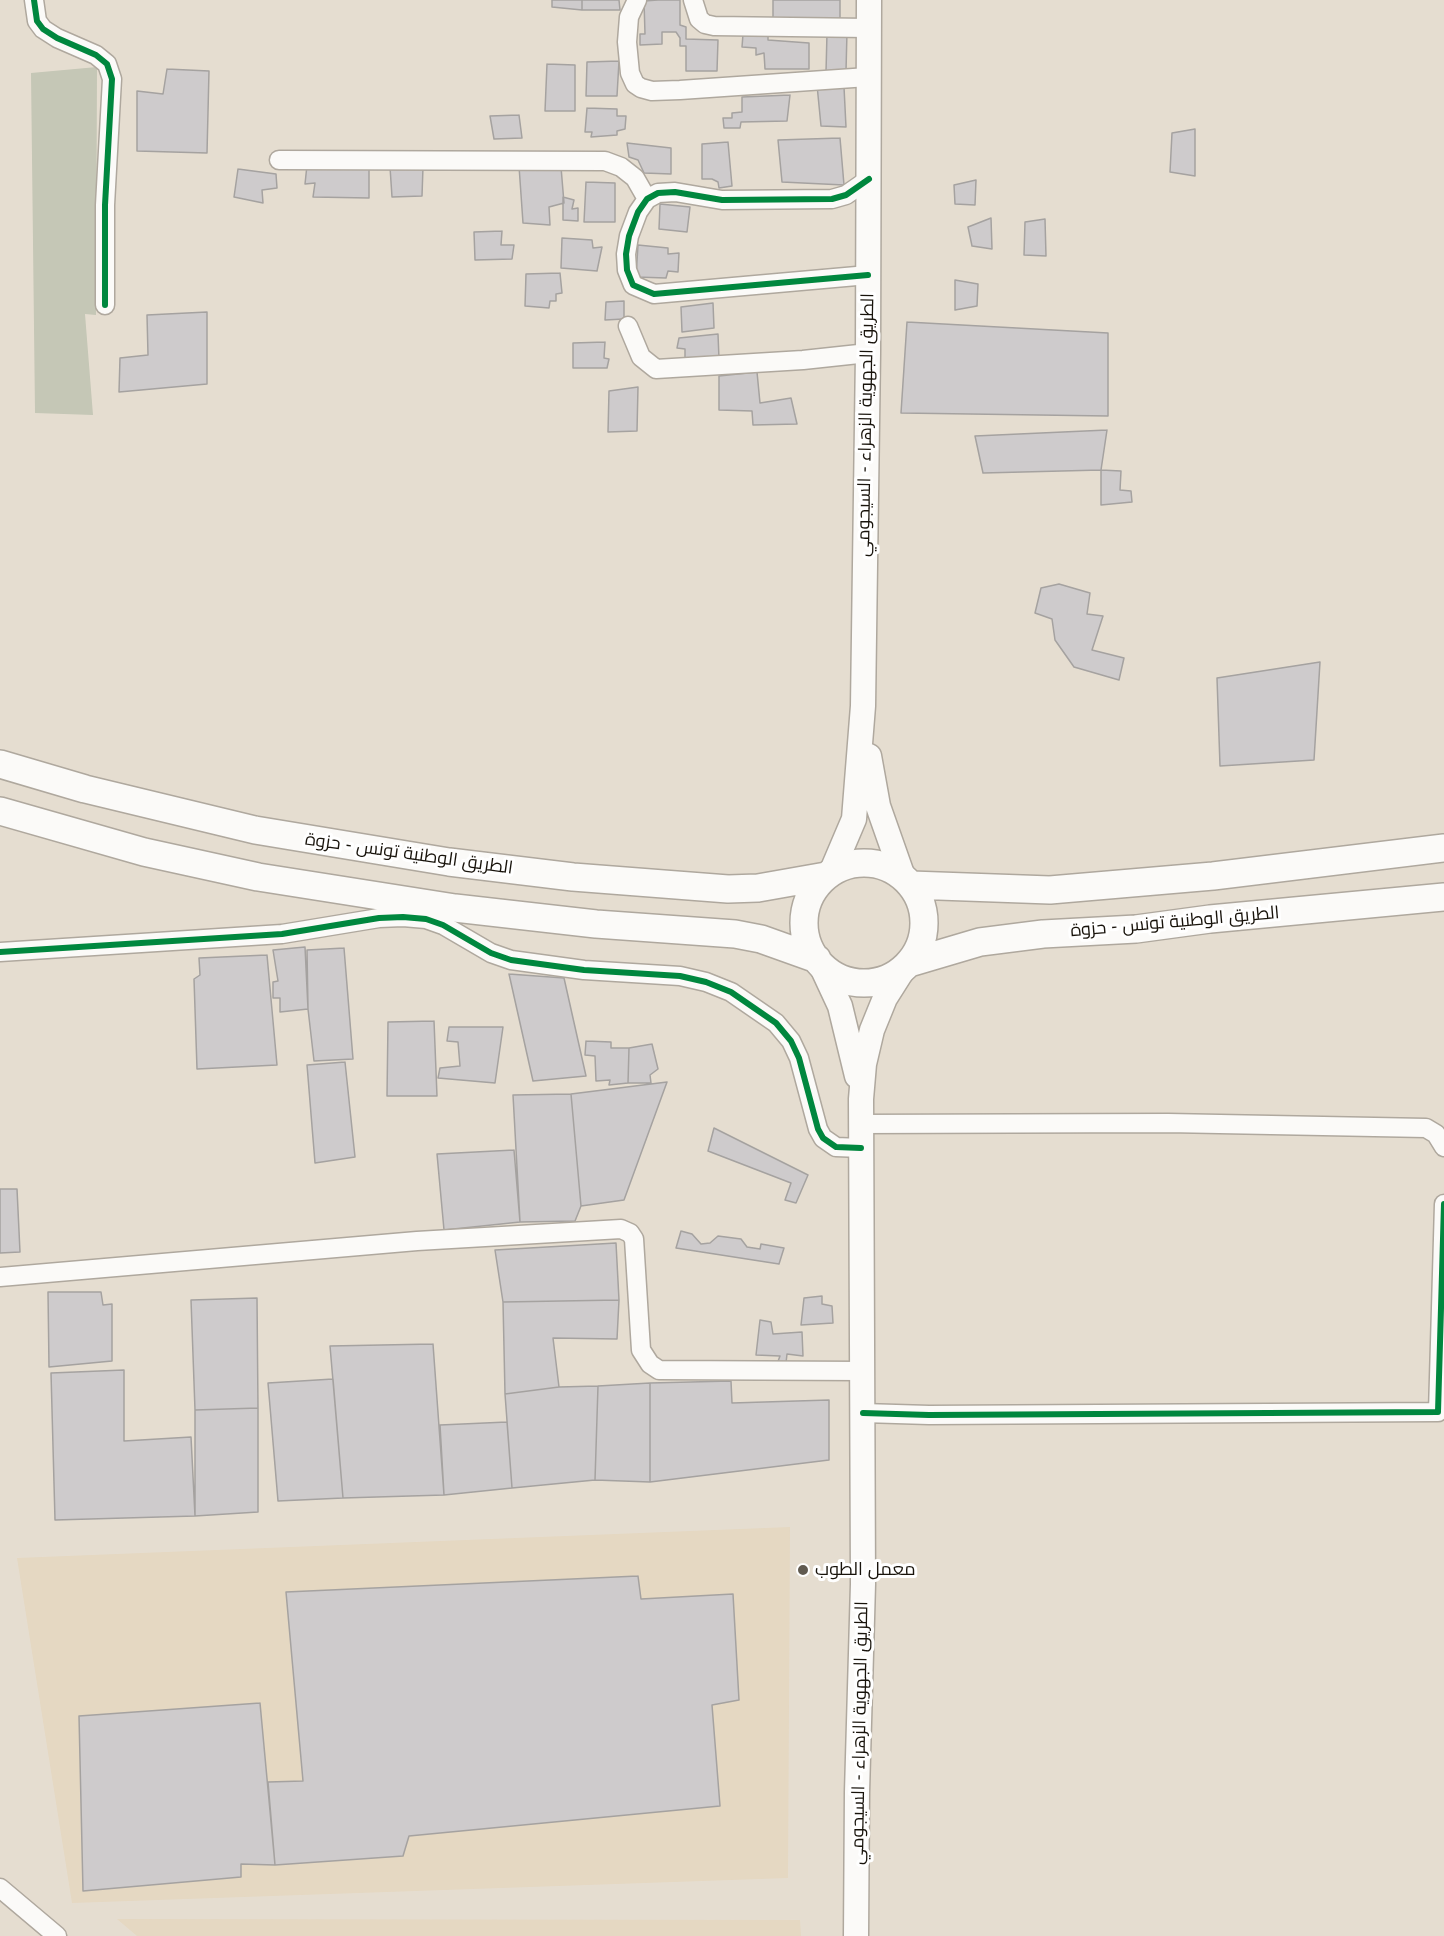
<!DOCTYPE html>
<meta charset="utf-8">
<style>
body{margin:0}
canvas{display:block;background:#e5ddd0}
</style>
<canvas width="1444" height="1936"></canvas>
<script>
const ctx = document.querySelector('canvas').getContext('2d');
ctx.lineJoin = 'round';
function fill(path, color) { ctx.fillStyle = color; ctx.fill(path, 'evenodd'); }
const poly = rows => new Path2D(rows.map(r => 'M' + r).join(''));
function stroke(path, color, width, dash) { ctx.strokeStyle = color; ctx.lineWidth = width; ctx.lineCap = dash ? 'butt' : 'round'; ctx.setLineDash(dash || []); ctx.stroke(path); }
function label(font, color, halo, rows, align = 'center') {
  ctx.font = font + ' "PT Sans",Cairo,sans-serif'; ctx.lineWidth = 6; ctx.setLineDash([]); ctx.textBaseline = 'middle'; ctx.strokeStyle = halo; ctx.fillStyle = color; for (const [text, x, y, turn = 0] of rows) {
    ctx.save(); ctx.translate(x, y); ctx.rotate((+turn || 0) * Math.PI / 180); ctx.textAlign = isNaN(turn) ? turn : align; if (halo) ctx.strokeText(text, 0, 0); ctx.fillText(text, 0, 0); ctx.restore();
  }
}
fill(poly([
 [790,1527,788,1878,72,1903,17,1558],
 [117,1919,800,1920,801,1936,137,1936]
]), '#e5d8c2');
fill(poly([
 [97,67,96,315,85,314,93,415,35,413,31,73]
]), '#c5c7b6');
const building = poly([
 [552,0,582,0,582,10,552,7,552,0],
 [582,0,619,0,620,10,582,10,582,0],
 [658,0,680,0,680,25,686,27,686,39,718,40,717,71,686,71,686,46,680,46,680,38,676,32,662,32,662,44,640,45,640,34,645,34,644,1,658,0],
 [773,0,840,0,840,23,773,26,773,0],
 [847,32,846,71,826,72,827,33,847,32],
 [743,34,768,34,768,40,809,43,809,69,765,69,764,53,756,55,756,48,742,47,743,34],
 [619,61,617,96,586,96,587,62,619,61],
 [547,64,575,65,575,111,545,111,547,64],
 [167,69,209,71,207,153,137,151,137,91,163,94,167,69],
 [817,85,844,87,846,127,821,126,817,85],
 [790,95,787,121,741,122,740,128,724,128,723,118,732,118,732,113,742,112,742,97,790,95],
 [587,108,617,109,617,116,626,116,625,129,617,131,617,135,591,137,592,132,585,132,587,108],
 [519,115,522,138,494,139,490,116,519,115],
 [1195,129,1195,176,1170,172,1172,133,1195,129],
 [840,138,844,185,782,182,778,140,840,138],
 [728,142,732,186,719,188,718,182,712,179,702,179,702,144,728,142],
 [627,143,671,148,671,174,644,173,638,160,629,157,627,143],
 [307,165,369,167,369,198,313,197,315,183,305,184,307,165],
 [519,166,561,167,564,203,549,207,550,225,523,223,519,166],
 [390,167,423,167,422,196,392,197,390,167],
 [238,169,276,174,277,188,262,190,263,203,234,197,238,169],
 [976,180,975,205,955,204,954,185,976,180],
 [586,182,615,183,615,222,584,222,586,182],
 [563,197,574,200,572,209,578,208,578,221,563,220,563,197],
 [660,204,690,207,687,232,659,229,660,204],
 [991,218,992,249,972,246,968,227,991,218],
 [1045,219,1046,256,1024,255,1025,222,1045,219],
 [502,231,501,245,514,245,512,259,475,260,474,232,502,231],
 [562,238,592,240,593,248,602,247,597,271,561,268,562,238],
 [638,245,668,248,668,254,679,253,678,272,668,271,666,278,636,277,638,245],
 [560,273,562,293,556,294,556,301,550,301,549,308,525,306,526,274,560,273],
 [955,280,978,284,977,306,955,310,955,280],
 [624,301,624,319,605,320,606,302,624,301],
 [713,303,714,328,682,332,681,307,713,303],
 [207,312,207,384,119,392,120,358,148,355,147,315,207,312],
 [907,322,1108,333,1108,416,901,413,907,322],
 [718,334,719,359,685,363,685,349,677,348,679,338,718,334],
 [605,342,604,358,609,359,607,368,573,368,573,343,605,342],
 [757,372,760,403,791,398,797,424,753,425,752,411,719,410,719,376,757,372],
 [638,387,637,431,608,432,609,391,638,387],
 [1107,430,1101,470,983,473,975,436,1107,430],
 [1101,470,1121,471,1120,490,1131,491,1132,502,1101,505,1101,470],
 [1059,584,1090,593,1087,614,1103,616,1092,650,1124,658,1119,680,1074,667,1055,640,1052,619,1035,613,1041,588,1059,584],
 [1320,662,1314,760,1220,766,1217,678,1320,662],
 [305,947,308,1009,280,1012,280,998,273,998,273,982,278,981,273,950,305,947],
 [344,948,353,1059,314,1061,308,1009,307,950,344,948],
 [267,955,277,1065,197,1069,194,979,200,975,199,958,267,955],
 [509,974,564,978,586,1076,533,1081,509,974],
 [434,1021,437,1096,387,1096,388,1022,434,1021],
 [449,1027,503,1027,495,1083,438,1078,440,1068,460,1066,458,1042,447,1041,449,1027],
 [586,1041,611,1042,611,1048,629,1048,628,1083,609,1085,610,1080,596,1081,595,1056,585,1055,586,1041],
 [652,1044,658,1069,650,1075,651,1083,628,1083,629,1048,652,1044],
 [345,1062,355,1157,315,1163,307,1065,345,1062],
 [667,1082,624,1200,581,1206,571,1094,667,1082],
 [571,1094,581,1206,575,1221,520,1222,513,1095,571,1094],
 [714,1128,808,1175,796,1203,785,1200,791,1183,708,1151,714,1128],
 [514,1150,520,1222,444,1230,437,1154,514,1150],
 [0,1189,17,1189,20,1252,0,1253,0,1189],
 [681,1231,692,1234,701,1244,710,1243,718,1236,741,1239,747,1247,760,1249,761,1244,784,1248,779,1264,676,1248,681,1231],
 [616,1243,619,1300,503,1302,495,1250,616,1243],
 [48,1292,101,1292,103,1305,112,1304,112,1361,49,1367,48,1292],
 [822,1296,822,1304,832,1306,833,1323,801,1325,804,1298,822,1296],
 [257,1298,258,1408,195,1410,191,1300,257,1298],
 [619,1300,617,1339,553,1338,559,1387,505,1394,503,1302,619,1300],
 [760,1320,771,1322,773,1334,802,1332,803,1356,787,1354,786,1363,777,1364,780,1356,756,1355,760,1320],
 [433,1344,444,1495,343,1498,330,1346,433,1344],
 [124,1370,124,1441,191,1437,195,1516,55,1520,51,1373,124,1370],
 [333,1379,343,1498,278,1501,268,1383,333,1379],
 [731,1381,732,1403,829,1400,829,1460,650,1482,650,1383,731,1381],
 [650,1383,650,1482,595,1480,598,1386,650,1383],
 [598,1386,595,1480,512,1488,505,1394,559,1387,598,1386],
 [258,1408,258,1512,195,1516,195,1410,258,1408],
 [507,1422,512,1488,444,1495,440,1425,507,1422],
 [638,1576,641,1599,733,1594,739,1700,712,1705,720,1806,409,1836,403,1856,275,1865,268,1782,303,1781,286,1592,638,1576],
 [260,1703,275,1865,241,1864,241,1877,83,1891,79,1716,260,1703]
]);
fill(building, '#cecbcc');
stroke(building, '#a5a2a0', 1.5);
const minor = poly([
 [34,0,37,21,43,29,57,38,96,55,107,64,112,79,105,205,105,305],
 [637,0,629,17,627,42,630,73,635,84,641,88,652,91,680,90,868,77],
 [693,0,699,19,705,24,714,26,868,28],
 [279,160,605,161,621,167,635,178,647,199],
 [868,275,654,294,633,285,627,270,626,254,629,236,638,212,647,199,658,193,675,192,722,200,832,199,846,195,869,179],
 [628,326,641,357,656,369,803,360,868,353],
 [0,952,282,934,379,918,403,917,426,919,443,925,491,953,511,960,584,970,680,976,706,982,731,992,776,1023,791,1041,799,1058,818,1129,823,1138,836,1147,861,1148],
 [860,1124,1168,1123,1426,1128,1436,1134,1444,1147],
 [0,1277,417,1241,621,1229,630,1233,634,1239,641,1350,650,1364,659,1370,862,1371],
 [863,1413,929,1415,1438,1412,1444,1204],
 [0,1888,57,1936]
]);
const major = poly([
 [869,756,878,806,903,877],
 [831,873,854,819,863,706,868,353,869,0],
 [820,963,840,1006,857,1076],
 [856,1936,857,1792,863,1584,861,1099,864,1064,872,1030,885,998,904,968]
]);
const highway = poly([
 [0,764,85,789,255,830,449,862,573,877,728,889,758,888,826,876],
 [0,811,144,852,258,877,455,908,596,924,735,934,761,939,817,959],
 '804 923a60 60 0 1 1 120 0a60 60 0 1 1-120 0Z',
 [911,885,1050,890,1213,876,1444,848],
 [909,963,980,942,1043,934,1136,929,1210,919,1444,897]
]);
stroke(minor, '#afa89e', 21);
stroke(major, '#afa89e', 27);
stroke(highway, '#afa89e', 30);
stroke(minor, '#fbfaf8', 18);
stroke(major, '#fbfaf8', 24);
stroke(highway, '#fbfaf8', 27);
stroke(poly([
 [34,0,37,21,43,29,57,38,96,55,107,64,112,79,105,205,105,305],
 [868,275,654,294,633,285,627,270,626,254,629,236,638,212,647,199,658,193,675,192,722,200,832,199,846,195,869,179],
 [0,952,282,934,379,918,403,917,426,919,443,925,491,953,511,960,584,970,680,976,706,982,731,992,776,1023,791,1041,799,1058,818,1129,823,1138,836,1147,861,1148],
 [863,1413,929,1415,1438,1412,1444,1204]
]), '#00873e', 6);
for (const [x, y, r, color] of [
 [803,1570,6,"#605a50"]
]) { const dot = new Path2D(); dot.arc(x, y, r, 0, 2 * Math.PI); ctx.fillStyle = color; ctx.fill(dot); stroke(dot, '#fff', 2); }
label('18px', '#18130b', '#fff', [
 ["الطريق الجهوية الزهراء - السيجومي",866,425,-89],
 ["الطريق الوطنية تونس - حزوة",409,854,8],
 ["الطريق الوطنية تونس - حزوة",1175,922,-5],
 ["الطريق الجهوية الزهراء - السيجومي",860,1733,-89]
]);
label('18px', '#18130b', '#fff', [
 ["معمل الطوب",815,1570]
], 'left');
</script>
